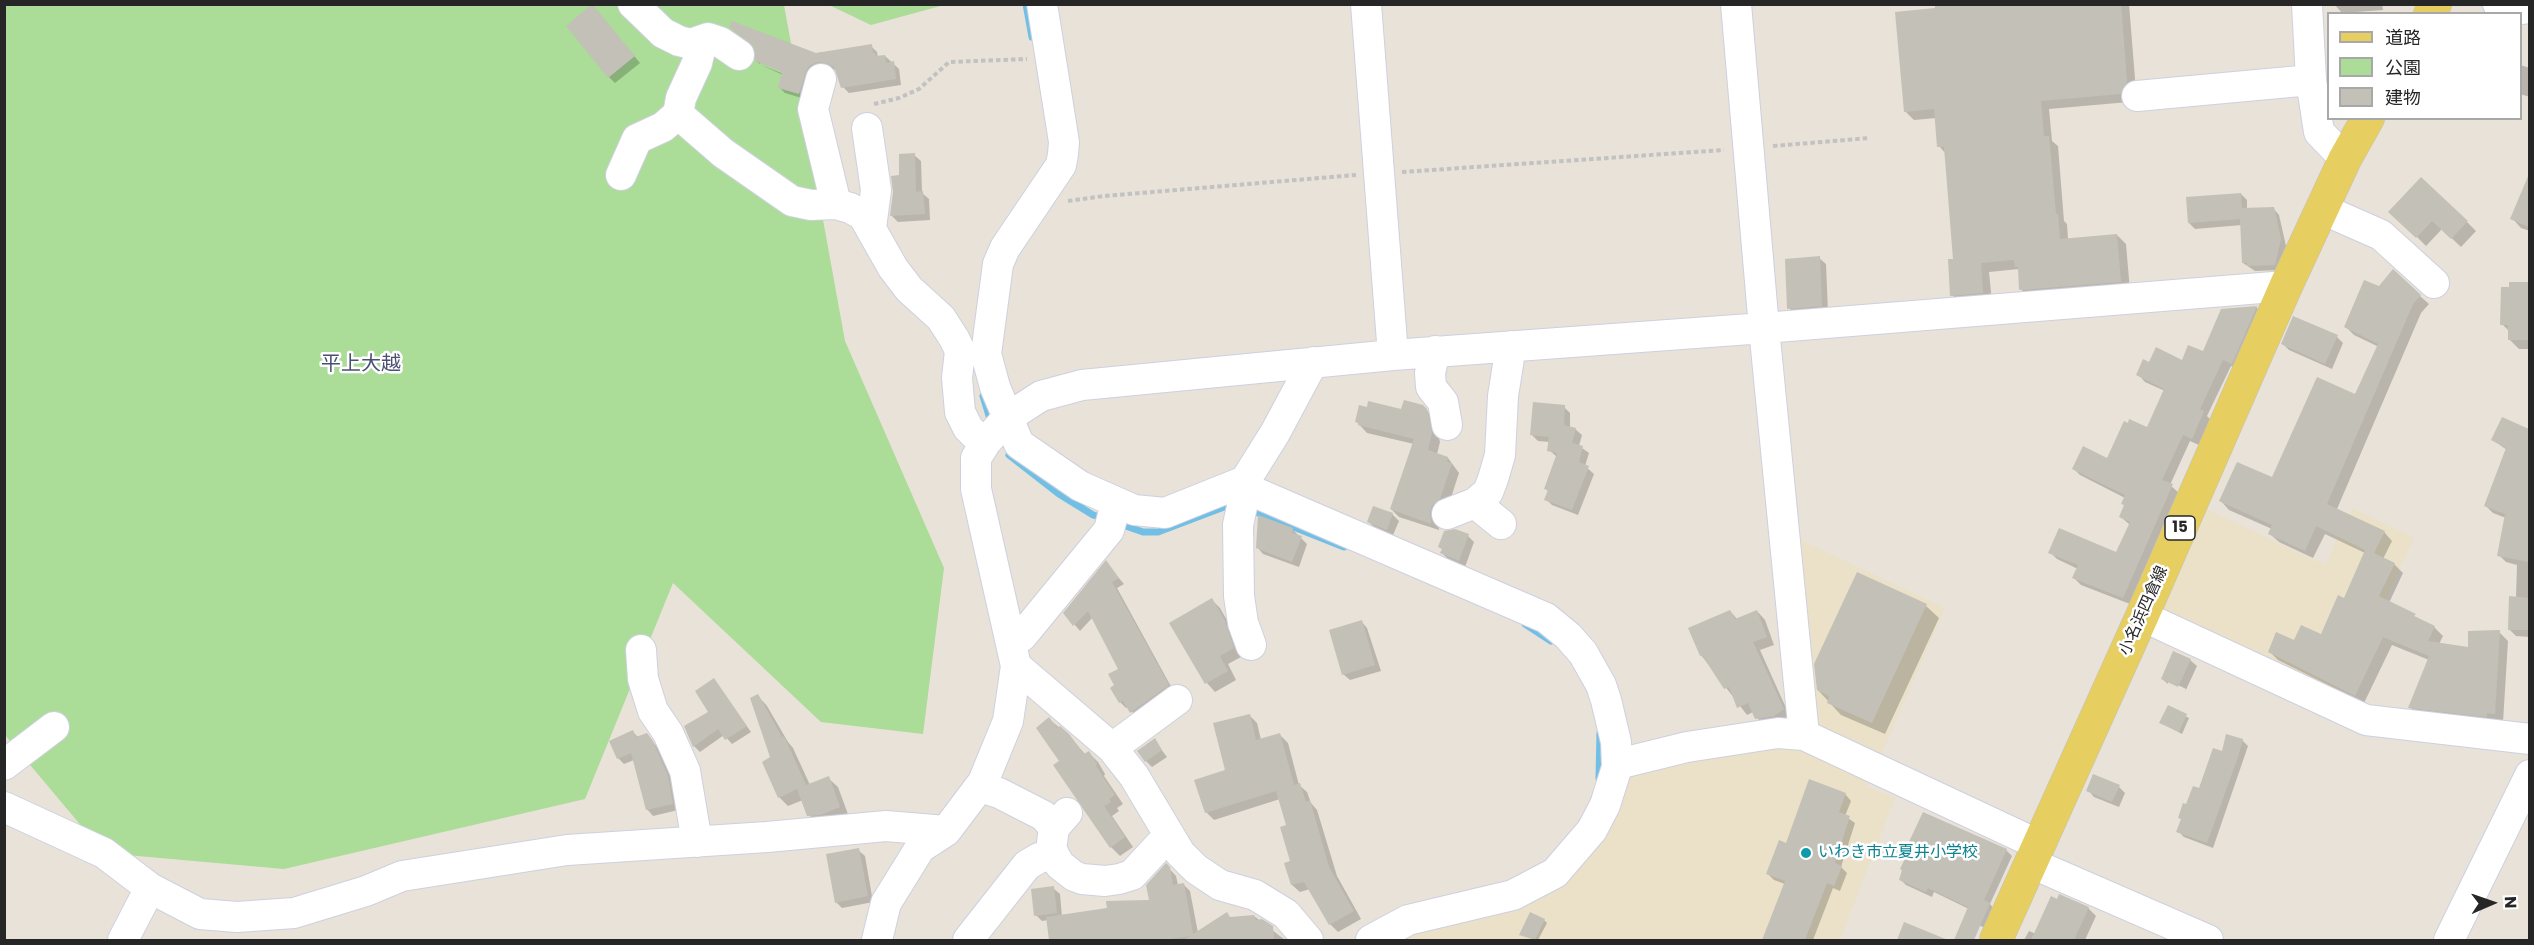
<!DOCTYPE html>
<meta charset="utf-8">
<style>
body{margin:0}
#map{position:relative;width:2534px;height:945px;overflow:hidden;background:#e8e2d8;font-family:Poppins,"Noto Sans JP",sans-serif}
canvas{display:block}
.frame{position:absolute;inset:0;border:6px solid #262626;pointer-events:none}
.legend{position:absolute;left:2327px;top:12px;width:195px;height:108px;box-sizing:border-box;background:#fff;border:2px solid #a8a8a8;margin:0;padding:8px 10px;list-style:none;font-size:18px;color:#262626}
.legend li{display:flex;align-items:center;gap:12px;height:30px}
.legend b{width:30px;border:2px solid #a8a8a8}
.north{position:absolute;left:2462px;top:873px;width:60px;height:60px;-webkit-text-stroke:4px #fff;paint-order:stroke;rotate:88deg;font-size:16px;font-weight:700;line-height:24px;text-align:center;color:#262626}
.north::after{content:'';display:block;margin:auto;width:21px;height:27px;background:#262626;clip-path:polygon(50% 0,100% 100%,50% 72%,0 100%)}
</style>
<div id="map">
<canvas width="2534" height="945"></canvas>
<div class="frame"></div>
<ul class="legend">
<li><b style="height:8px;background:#e6ce60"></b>道路</li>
<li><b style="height:16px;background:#abdc98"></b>公園</li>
<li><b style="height:16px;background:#c3c0b7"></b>建物</li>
</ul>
<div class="north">N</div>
</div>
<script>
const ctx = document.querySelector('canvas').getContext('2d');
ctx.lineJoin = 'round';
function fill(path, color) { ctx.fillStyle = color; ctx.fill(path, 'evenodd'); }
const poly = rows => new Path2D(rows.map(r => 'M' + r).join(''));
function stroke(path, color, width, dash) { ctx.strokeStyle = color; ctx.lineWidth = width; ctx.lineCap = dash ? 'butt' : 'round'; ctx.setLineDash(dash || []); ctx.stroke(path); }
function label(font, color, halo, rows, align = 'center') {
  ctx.font = font + ' Poppins,"Noto Sans JP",sans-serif'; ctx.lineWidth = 5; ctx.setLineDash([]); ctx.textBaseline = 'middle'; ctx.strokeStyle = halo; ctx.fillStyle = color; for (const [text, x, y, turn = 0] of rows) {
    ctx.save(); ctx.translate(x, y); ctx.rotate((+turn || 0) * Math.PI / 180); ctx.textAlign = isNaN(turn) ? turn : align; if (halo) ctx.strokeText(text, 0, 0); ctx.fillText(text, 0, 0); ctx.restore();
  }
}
fill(poly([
 [2352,508,2414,538,2338,699,2157,613,2206,509,2325,565],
 [1788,534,1945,608,1867,787,1895,798,1840,940,1387,940,1517,887,1605,814,1649,750,1802,728]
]), '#eae1c8');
fill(poly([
 [4,5,784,5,845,341,944,568,923,734,821,722,673,583,585,799,284,869,104,853,5,735],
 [829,5,944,5,871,25]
]), '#abdc98');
fill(poly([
 [1936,4,2129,4,2136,91,2129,102,2049,109,2052,141,2058,146,2064,221,2067,224,2068,239,2117,235,2126,244,2130,291,2030,299,2021,289,2019,269,1989,272,1992,302,1961,304,1952,295,1955,260,1946,154,1939,146,1936,118,1914,120,1905,111],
 [2334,4,2382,4,2383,10,2342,13],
 [598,12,640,63,615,83,609,77],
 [871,46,877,52,878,58,885,56,899,69,901,85,849,93,843,87,837,70,824,68,805,99,785,93,779,87,783,75,761,65,789,76,790,73,760,62,760,64,756,61],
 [2520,65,2530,68,2530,97,2520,94],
 [914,155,921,161,922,193,929,199,930,220,898,222,892,216],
 [2530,188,2530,231,2521,228,2512,218],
 [2241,194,2247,200,2247,210,2273,208,2279,215,2286,246,2281,270,2255,271,2243,263,2242,225,2195,229,2189,223],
 [2391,211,2467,222,2476,231,2461,247,2442,229,2426,246],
 [1819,258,1826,264,1828,312,1795,314,1789,308],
 [2527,283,2530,285,2530,349,2519,349,2510,340,2510,332,2502,324,2511,289],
 [2379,288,2420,296,2429,304,2421,313,2337,509,2384,532,2392,541,2383,559,2394,564,2403,573,2389,603,2434,627,2443,636,2439,644,2470,649,2499,632,2508,641,2503,722,2419,716,2410,707,2429,660,2392,645,2364,703,2278,660,2270,652,2321,636,2344,600,2365,553,2325,534,2313,558,2279,542,2270,534,2272,529,2229,510,2221,501,2273,479,2356,396,2379,347,2354,335,2346,327],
 [2256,307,2263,314,2239,370,2231,366,2207,416,2210,419,2199,445,2190,441,2170,485,2179,493,2130,604,2081,585,2074,578,2078,569,2057,559,2050,552,2117,554,2130,525,2121,517,2125,506,2125,498,2080,475,2073,468,2108,460,2147,429,2165,391,2145,382,2138,374,2150,364,2183,362,2203,353],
 [2337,337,2343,343,2332,369,2289,350,2283,344],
 [1423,406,1434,419,1440,442,1437,454,1448,458,1459,473,1448,507,1438,520,1439,530,1399,517,1391,509,1414,444,1367,433,1356,421],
 [1564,407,1570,413,1570,427,1575,429,1582,435,1579,446,1589,453,1585,466,1594,474,1578,515,1552,505,1546,499,1549,492,1545,488,1557,457,1549,450,1550,442,1538,441,1532,435],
 [2502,419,2530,431,2530,637,2516,636,2509,629,2516,598,2517,565,2506,562,2499,555,2506,518,2493,513,2486,506,2507,450,2493,440],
 [1392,514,1399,521,1393,535,1375,528,1369,522],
 [1293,530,1307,544,1299,567,1263,554,1257,547],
 [1468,536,1474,542,1465,567,1448,559,1442,553,1443,550,1440,547],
 [1106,563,1124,584,1117,588,1174,692,1137,718,1128,707,1126,708,1120,702,1116,686,1119,670,1093,617,1080,631,1065,613],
 [1212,600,1220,608,1233,631,1241,657,1228,664,1236,680,1215,692,1207,683,1172,624],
 [1926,606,1939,618,1885,734,1841,715,1818,690],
 [1730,611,1737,619,1757,611,1765,620,1774,645,1760,650,1791,719,1764,727,1753,712,1747,715,1701,655],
 [1361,621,1367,628,1381,671,1350,680,1343,674],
 [2174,653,2190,660,2197,666,2185,692,2168,684,2185,692,2186,689,2168,680,2168,684,2162,679],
 [714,680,751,732,732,744,724,735,700,752,694,746,686,727,710,713],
 [758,696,767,706,788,742,793,748,810,785,828,778,838,787,849,817,818,825,809,815,803,800,788,806,779,797],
 [2168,707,2189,718,2182,734,2161,723],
 [1249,715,1257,723,1261,740,1280,735,1288,743,1299,785,1307,792,1311,803,1317,810,1337,876,1361,919,1338,932,1330,924,1310,889,1300,892,1292,885,1288,826,1280,799,1214,820,1206,812],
 [1049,719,1068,735,1085,754,1089,753,1098,762,1105,774,1104,776,1123,804,1117,808,1119,811,1112,816,1133,847,1120,856,1111,847,1061,761],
 [633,732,638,737,647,735,659,749,674,784,678,810,653,816,647,809,634,760,624,764,618,758],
 [1154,740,1167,757,1152,767,1146,761],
 [2242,740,2248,746,2213,848,2184,837,2178,831,2187,806,2223,753],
 [2119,787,2125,793,2119,807,2094,797,2088,790],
 [1845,794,1851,801,1845,816,1855,823,1841,867,1847,873,1840,891,1833,888,1813,940,1764,940,1785,884,1774,880,1768,874,1786,845],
 [1924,814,2006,850,2012,856,1990,904,1995,910,1987,929,1972,922,1969,909,1934,892,1932,897,1906,885,1900,879],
 [858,850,865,856,873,902,842,908,836,902],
 [1166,865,1176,876,1178,885,1183,884,1190,891,1198,933,1232,919,1254,916,1285,940,1133,940,1106,903,1151,901],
 [1053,888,1060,894,1062,917,1087,940,1051,940,1048,920,1042,921,1036,915],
 [2088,908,2096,916,2085,940,2024,940,2029,931,2036,934],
 [1544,920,1547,923,1538,940,1522,935],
 [1905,924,1946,940,1898,940]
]), '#0003');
stroke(poly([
 [1026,4,1032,37],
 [983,396,990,419],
 [1009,455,1059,494,1093,515,1103,518],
 [1248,509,1344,547],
 [1117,523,1143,532,1158,532,1224,507,1234,506],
 [1525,624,1551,641],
 [1599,778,1600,733]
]), '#71bfe5', 7);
fill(poly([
 [592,4,635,56,608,78,566,26],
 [1935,4,2121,4,2127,82,2120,94,2041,101,2044,136,2049,136,2056,214,2058,214,2060,239,2117,234,2121,282,2019,290,2018,267,2015,267,2014,260,1981,263,1983,293,1950,296,1948,259,1953,259,1944,147,1937,147,1934,109,1904,112,1895,12,1935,8],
 [732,21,816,53,872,44,873,53,875,53,876,56,885,55,886,63,894,61,896,79,841,88,834,67,826,63,817,62,809,66,805,74,799,94,778,88,782,72,755,61,754,47,729,27],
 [915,153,916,192,923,191,925,214,890,216,893,192,891,176,899,175,899,154],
 [2529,174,2529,227,2510,219],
 [2421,177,2468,221,2451,239,2432,221,2416,238,2388,212],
 [2241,193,2242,208,2274,207,2281,239,2275,265,2247,266,2247,263,2242,263,2240,219,2188,223,2186,197],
 [1820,256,1822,306,1787,309,1785,259],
 [2393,269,2421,295,2413,304,2327,504,2385,531,2374,553,2395,563,2379,596,2416,614,2414,616,2435,626,2428,641,2468,647,2468,631,2500,630,2495,714,2487,713,2487,717,2408,708,2429,656,2383,637,2355,696,2268,652,2276,632,2294,640,2301,625,2321,634,2338,595,2344,598,2365,550,2316,526,2305,551,2268,534,2272,525,2219,501,2237,462,2272,477,2317,377,2355,394,2378,344,2344,327,2364,280,2379,286],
 [2509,282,2528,282,2529,340,2508,340,2508,325,2500,325,2501,287,2509,287],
 [2257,306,2232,364,2223,360,2200,409,2204,411,2192,439,2183,435,2162,480,2173,484,2123,598,2072,578,2078,565,2048,553,2059,528,2116,552,2130,522,2119,517,2124,505,2121,504,2125,495,2072,469,2083,446,2107,458,2124,421,2128,423,2129,419,2147,427,2164,389,2136,375,2143,359,2149,362,2156,347,2182,360,2188,345,2203,351,2221,309],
 [2293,316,2338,335,2325,364,2281,344],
 [1404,400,1423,405,1427,409,1432,433,1428,450,1448,457,1447,462,1452,463,1440,499,1433,504,1430,511,1431,524,1390,509,1414,439,1358,425,1358,423,1355,422,1359,405,1367,407,1368,401,1401,409],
 [1533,402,1565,405,1564,425,1576,428,1572,443,1583,446,1579,462,1589,466,1572,510,1544,500,1548,490,1544,489,1557,453,1547,451,1549,437,1530,435],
 [2502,417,2529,429,2529,562,2497,556,2505,514,2484,506,2506,448,2491,440],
 [1373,506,1393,513,1387,530,1367,522],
 [1258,515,1293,528,1292,533,1302,536,1292,562,1256,548],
 [1455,529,1469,534,1459,561,1440,553,1442,549,1438,547,1444,531],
 [1106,560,1119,578,1112,582,1169,685,1130,713,1123,701,1119,703,1110,688,1114,685,1108,674,1118,669,1088,611,1073,626,1063,613],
 [1857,572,1927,604,1872,723,1827,703,1829,696,1817,690,1814,664],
 [2509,596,2529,598,2529,630,2508,630],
 [1212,598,1225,621,1234,648,1220,656,1228,671,1205,684,1169,623],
 [1730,610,1735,619,1757,610,1767,637,1753,642,1784,709,1774,716,1755,719,1748,703,1737,708,1729,687,1724,689,1702,655,1700,656,1688,628],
 [1362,620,1375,665,1342,675,1329,630],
 [2173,651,2191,659,2178,687,2161,679],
 [714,678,747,726,725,740,718,729,693,747,684,726,708,712,695,691],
 [758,694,782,737,784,736,806,785,829,776,840,807,820,815,807,816,797,789,778,798,762,762,770,757,750,698],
 [2168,705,2187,714,2179,732,2159,723],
 [1250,714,1256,740,1280,733,1294,785,1300,783,1306,802,1310,800,1329,867,1354,911,1329,925,1304,882,1291,885,1284,863,1290,861,1280,827,1286,825,1276,791,1205,813,1194,780,1225,770,1213,723],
 [1049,717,1057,728,1060,726,1069,734,1084,754,1089,751,1097,764,1096,766,1115,795,1109,799,1111,802,1104,806,1125,837,1110,848,1053,765,1059,761,1036,728],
 [633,730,636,737,647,733,653,741,668,776,673,804,646,810,631,753,617,759,609,741],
 [2226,734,2243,739,2238,757,2207,843,2176,832,2181,819,2178,818,2183,803,2186,804,2193,786,2199,788,2213,748,2222,751],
 [1155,738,1162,750,1145,762,1137,751],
 [2093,774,2120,785,2112,802,2086,791],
 [1809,779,1846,793,1839,812,1850,816,1835,863,1842,866,1834,886,1827,883,1805,940,1762,940,1785,881,1766,874,1779,840,1786,843],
 [1923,812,2007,849,1984,900,1990,903,1974,940,1954,940,1968,907,1928,888,1926,892,1899,880,1902,870,1900,869,1910,848,1907,846],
 [859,848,868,896,835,903,826,854],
 [1166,863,1170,867,1173,885,1184,883,1193,934,1227,912,1230,917,1254,915,1256,920,1262,919,1273,926,1274,940,1183,940,1191,936,1163,940,1049,940,1046,917,1107,908,1106,901,1149,900,1146,885],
 [1054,886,1057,913,1034,916,1031,889],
 [2059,894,2089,907,2074,940,2031,940,2051,896,2057,899],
 [1530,912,1545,919,1535,940,1519,935],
 [1904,922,1948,940,1897,940]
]), '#c3c0b7');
const minor = poly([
 [633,4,663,33,679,41,691,44,708,38,720,42,739,55],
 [1042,4,1064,142,1063,154,1061,165,1005,248,998,264,986,354,995,387,1019,444,1080,486,1134,510,1165,513,1245,481,1275,433,1313,362],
 [1736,4,1764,328,2286,286],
 [2307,4,2311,80],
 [2498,4,2508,11,2530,8],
 [702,42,697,63,681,98,678,114,723,153,792,201,811,205,836,204,850,208,863,215,893,268,909,289,941,318,955,340,960,351,957,378,960,412,968,428,976,436,986,442],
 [821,79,813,109,836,204],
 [2137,96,2311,80,2319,132,2345,159],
 [867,128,876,190,871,228],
 [621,175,637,139,663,127,678,114],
 [2322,209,2381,235,2434,283],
 [1435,351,1430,373,1431,387,1443,402,1447,425],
 [1393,355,1764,328,1804,735],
 [1238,485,1546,618,1568,636,1583,653,1601,685,1606,700,1616,742,1617,767,1605,805,1592,830,1555,873,1513,895,1408,920,1371,940],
 [1246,488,1238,525,1239,596,1243,623,1251,645],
 [1475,503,1501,524],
 [1447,514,1475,503,1488,492,1493,479,1500,455,1503,396,1511,346],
 [2142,616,2366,720,2530,739],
 [1011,643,1022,636,1109,530,1116,503],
 [641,650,643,679,653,711,668,733,685,771,697,842],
 [1016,666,1112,748,1134,776,1180,853,1196,869,1220,885,1255,895,1286,914,1308,940],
 [1112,748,1177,700],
 [1618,764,1687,747,1778,733,1804,735,2039,845],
 [4,765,54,727],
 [980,787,999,793,1044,816,1054,828],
 [4,807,104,853,150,888,200,914,237,917,294,913,366,891,402,876,567,850,767,837,886,826,946,831],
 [1067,813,1054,828,1051,850,1060,865,1074,876,1082,879,1105,881,1119,879,1132,875,1169,835],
 [2031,863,2208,940],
 [123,940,150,888],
 [877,940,886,903,920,848,946,831,983,782,1008,721,1016,666,976,489,976,458,986,442,1007,418,1041,396,1082,385,1393,355,1366,4],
 [968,940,1027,865,1039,858,1054,854],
 [2449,940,2530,775]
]);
const major = poly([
 [2430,14,2435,4],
 [1996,940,2142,616,2286,286,2345,159,2368,118]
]);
stroke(minor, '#ced0df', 32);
stroke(major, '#c2c2c2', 34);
stroke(poly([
 [874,104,899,98,919,89,949,62,1027,59],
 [1773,146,1869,138],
 [1402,172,1724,150],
 [1068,201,1104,196,1356,175]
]), '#c2c2c2', 4, [4.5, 3]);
stroke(minor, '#fff', 30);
stroke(major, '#e6ce60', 33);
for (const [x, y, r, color] of [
 [1806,853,6,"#0f9aa8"]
]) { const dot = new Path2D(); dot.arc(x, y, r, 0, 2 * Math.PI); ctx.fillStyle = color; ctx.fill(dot); stroke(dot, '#fff', 2); }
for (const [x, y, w] of [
 [2180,528,30]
]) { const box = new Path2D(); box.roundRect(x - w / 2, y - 12, w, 24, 4.5); ctx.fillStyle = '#fff'; ctx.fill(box); stroke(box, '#262626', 1.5); }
label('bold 15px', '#262626', null, [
 ["15",2180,528]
]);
label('16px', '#262626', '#fff', [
 ["小名浜四倉線",2144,611,-66]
]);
label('16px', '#0d838f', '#fff', [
 ["いわき市立夏井小学校",1818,853]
], 'left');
label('20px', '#4b5073', '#fff', [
 ["平上大越",361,365]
]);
</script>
